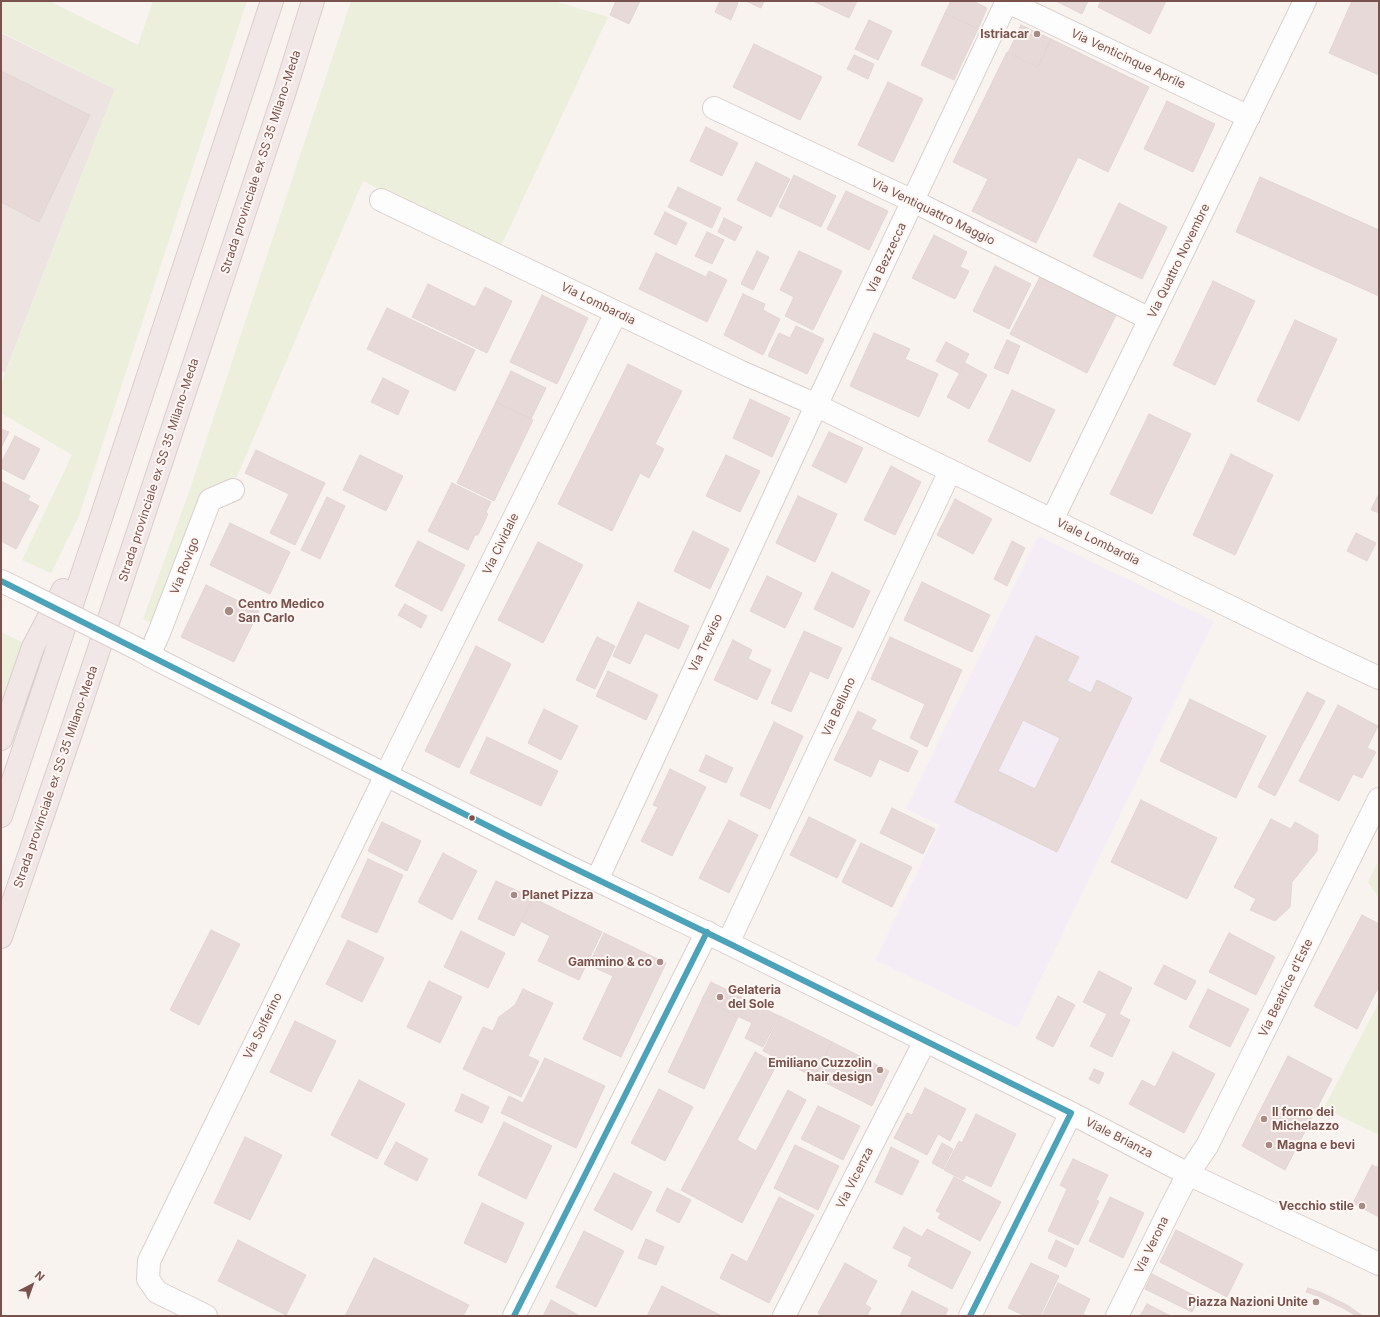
<!DOCTYPE html>
<style>
body{margin:0}
#map{position:relative;width:1380px;height:1317px;overflow:hidden;background:#f9f3f0;font-family:Inter,sans-serif}
canvas{display:block}
.frame{position:absolute;inset:0;border:2px solid #7a524d;pointer-events:none}
.north{position:absolute;left:12px;top:1265px;width:40px;height:40px;-webkit-text-stroke:3px #fff7f3;paint-order:stroke;rotate:41deg;font-size:11px;font-weight:700;line-height:16px;text-align:center;color:#7a524d}
.north::after{content:'';display:block;margin:auto;width:14px;height:18px;background:#7a524d;clip-path:polygon(50% 0,100% 100%,50% 72%,0 100%)}
</style>
<div id="map">
<canvas width="1380" height="1317"></canvas>
<div class="frame"></div>
<div class="north">N</div>
</div>
<script>
const ctx = document.querySelector('canvas').getContext('2d');
ctx.lineJoin = 'round';
function fill(path, color) { ctx.fillStyle = color; ctx.fill(path, 'evenodd'); }
const poly = rows => new Path2D(rows.map(r => 'M' + r).join(''));
function stroke(path, color, width, dash) { ctx.strokeStyle = color; ctx.lineWidth = width; ctx.lineCap = dash ? 'butt' : 'round'; ctx.setLineDash(dash || []); ctx.stroke(path); }
function label(font, color, halo, rows, align = 'center') {
  ctx.font = font + ' Inter,sans-serif'; ctx.lineWidth = 4; ctx.setLineDash([]); ctx.textBaseline = 'middle'; ctx.strokeStyle = halo; ctx.fillStyle = color; for (const [text, x, y, turn = 0] of rows) {
    ctx.save(); ctx.translate(x, y); ctx.rotate((+turn || 0) * Math.PI / 180); ctx.textAlign = isNaN(turn) ? turn : align; if (halo) ctx.strokeText(text, 0, 0); ctx.fillText(text, 0, 0); ctx.restore();
  }
}
fill(poly([
 [1,33,115,89,5,373,1,371]
]), '#ede4e2');
fill(poly([
 [1038,536,1214,621,1017,1028,875,960,940,825,906,809]
]), '#f4edf6');
fill(poly([
 [1,1,49,1,138,45,153,1,247,1,79,516,51,573,22,560,72,455,1,413,1,384,115,89,1,32],
 [351,1,554,1,608,17,501,246,363,181,237,477,201,492,153,624,143,619,190,489],
 [1,632,24,643,1,706],
 [1379,860,1379,898,1368,882],
 [1379,1002,1379,1135,1324,1108]
]), '#ebefdb');
const building = poly([
 [616,1,640,1,629,24,610,15,616,1],
 [720,1,735,1,738,3,731,20,715,12,720,1],
 [746,1,764,1,761,8,746,1],
 [813,1,857,1,849,18,813,1],
 [951,1,973,1,987,8,978,29,945,13,951,1],
 [1056,1,1088,1,1082,14,1056,1],
 [1101,1,1166,1,1150,34,1098,7,1101,1],
 [1352,1,1379,1,1379,75,1329,53,1352,1],
 [945,13,978,29,954,80,921,65,945,13],
 [869,20,892,31,878,60,855,49,869,20],
 [1021,25,1051,39,1038,67,1008,53,1021,25],
 [1051,39,1149,87,1108,172,1078,157,1036,243,972,211,988,179,953,162,1007,52,1038,67,1051,39],
 [754,44,822,77,800,120,733,87,754,44],
 [854,55,874,64,868,79,847,69,854,55],
 [1,71,90,115,39,222,1,202,1,71],
 [888,82,923,99,893,162,858,145,888,82],
 [1167,101,1215,124,1193,172,1144,149,1167,101],
 [706,127,738,143,722,176,690,161,706,127],
 [756,162,790,179,771,217,737,200,756,162],
 [794,175,836,196,821,227,779,207,794,175],
 [1260,177,1379,230,1379,296,1236,232,1260,177],
 [678,187,721,208,712,228,668,207,678,187],
 [846,191,888,211,869,250,827,229,846,191],
 [1119,203,1167,227,1142,279,1093,256,1119,203],
 [665,212,687,223,676,245,654,234,665,212],
 [724,218,742,227,735,241,718,232,724,218],
 [707,232,724,240,712,264,695,256,707,232],
 [934,235,967,252,960,267,969,271,955,299,912,278,934,235],
 [757,251,769,257,753,290,741,284,757,251],
 [799,251,842,271,813,330,785,316,794,297,780,290,799,251],
 [656,253,706,277,709,271,727,280,707,322,639,289,656,253],
 [995,266,1031,284,1009,329,973,311,995,266],
 [1040,277,1116,315,1087,373,1010,334,1040,277],
 [1213,281,1255,301,1215,385,1173,365,1213,281],
 [428,284,475,307,485,287,512,301,487,353,412,317,428,284],
 [743,294,765,304,763,310,780,319,763,355,724,335,743,294],
 [542,295,588,318,557,384,510,362,542,295],
 [387,308,475,350,455,391,367,349,387,308],
 [1295,320,1337,339,1299,421,1257,401,1295,320],
 [796,326,824,339,807,374,768,356,779,333,790,338,796,326],
 [874,333,910,349,905,359,938,374,919,417,850,386,874,333],
 [1007,340,1020,346,1008,374,994,368,1007,340],
 [946,342,969,354,959,373,936,361,946,342],
 [965,363,987,375,969,409,947,397,965,363],
 [628,364,682,391,655,444,664,449,649,478,640,473,612,531,558,504,628,364],
 [511,371,546,388,531,419,496,402,511,371],
 [383,378,409,391,398,415,371,402,383,378],
 [1012,390,1055,410,1030,462,988,441,1012,390],
 [750,399,790,418,772,457,733,438,750,399],
 [496,402,533,420,494,501,457,483,496,402],
 [1149,414,1191,434,1152,514,1110,494,1149,414],
 [1,429,9,432,1,448,1,429],
 [829,432,863,448,846,483,812,466,829,432],
 [15,436,40,449,24,480,1,468,1,463,15,436],
 [256,450,325,483,295,545,270,533,289,494,245,473,256,450],
 [1231,454,1273,475,1235,555,1193,535,1231,454],
 [360,455,403,476,386,511,343,490,360,455],
 [726,455,760,471,740,512,706,496,726,455],
 [891,466,921,482,895,535,864,520,891,466],
 [1,481,30,496,28,500,39,506,16,549,1,541,1,481],
 [452,483,491,502,486,512,488,514,478,535,475,535,468,550,428,531,452,483],
 [1379,493,1379,513,1371,510,1379,493],
 [798,496,837,514,815,562,776,543,798,496],
 [327,497,345,506,320,559,301,550,327,497],
 [955,499,992,519,973,554,937,535,955,499],
 [230,523,290,552,270,594,210,565,230,523],
 [693,531,729,549,710,589,674,571,693,531],
 [1356,533,1376,543,1367,561,1347,551,1356,533],
 [418,541,465,565,442,611,395,586,418,541],
 [1012,541,1025,548,1007,586,994,579,1012,541],
 [538,542,583,565,543,643,498,620,538,542],
 [832,572,870,591,853,628,814,609,832,572],
 [767,576,802,593,785,628,750,611,767,576],
 [922,582,990,615,972,652,904,620,922,582],
 [206,585,259,611,234,662,181,637,206,585],
 [638,602,689,626,679,649,645,633,630,664,613,656,638,602],
 [405,604,427,616,421,628,398,615,405,604],
 [804,631,842,648,828,679,810,671,791,712,771,703,804,631],
 [1036,636,1079,657,1067,681,1091,693,1097,680,1132,698,1057,852,955,802,1036,636],
 [1023,720,1060,738,1035,789,998,771,1023,720],
 [597,637,615,646,595,689,576,680,597,637],
 [890,637,962,670,927,747,910,738,925,704,871,679,890,637],
 [733,640,752,650,748,659,771,670,757,700,714,680,733,640],
 [476,646,511,664,459,768,425,751,476,646],
 [608,671,658,695,646,720,596,696,608,671],
 [1307,692,1325,701,1275,796,1258,787,1307,692],
 [1190,699,1266,736,1236,798,1160,761,1190,699],
 [1338,705,1378,726,1367,748,1376,752,1362,778,1353,774,1339,801,1299,781,1338,705],
 [544,709,578,726,561,760,528,743,544,709],
 [858,711,876,720,871,729,918,751,908,772,879,759,871,777,834,760,858,711],
 [774,722,803,736,770,809,740,795,774,722],
 [487,737,558,771,541,806,470,773,487,737],
 [706,755,733,768,726,783,699,771,706,755],
 [670,769,706,787,672,856,641,841,658,807,653,805,670,769],
 [1141,800,1217,838,1187,899,1111,862,1141,800],
 [892,808,935,829,923,854,880,833,892,808],
 [809,817,856,840,837,878,790,855,809,817],
 [1271,819,1291,829,1295,822,1318,835,1317,851,1292,882,1290,907,1275,921,1250,910,1256,899,1234,887,1271,819],
 [729,820,758,835,729,893,699,878,729,820],
 [382,822,421,841,407,871,368,851,382,822],
 [861,843,912,867,892,907,842,882,861,843],
 [443,853,477,871,452,920,418,902,443,853],
 [368,859,403,875,377,933,341,917,368,859],
 [496,881,533,898,514,936,478,919,496,881],
 [533,898,602,932,579,980,538,961,550,936,522,922,533,898],
 [1362,915,1379,924,1379,986,1357,1029,1314,1006,1362,915],
 [211,930,240,944,199,1025,170,1010,211,930],
 [461,931,505,953,488,988,444,967,461,931],
 [604,933,666,963,621,1057,583,1039,613,976,589,965,604,933],
 [1229,933,1275,957,1256,995,1209,972,1229,933],
 [348,940,384,958,362,1002,326,984,348,940],
 [1164,965,1196,981,1186,1000,1154,984,1164,965],
 [1099,971,1132,988,1119,1014,1130,1020,1112,1057,1090,1046,1107,1014,1083,1002,1099,971],
 [429,981,462,997,440,1043,407,1027,429,981],
 [711,982,779,1016,763,1047,745,1038,752,1023,702,999,711,982],
 [523,989,553,1003,528,1056,539,1061,521,1097,463,1069,483,1027,493,1031,499,1017,515,1005,523,989],
 [1208,989,1249,1009,1230,1047,1189,1027,1208,989],
 [1058,996,1075,1005,1053,1047,1036,1038,1058,996],
 [702,1000,738,1017,704,1089,668,1072,702,1000],
 [780,1016,832,1042,814,1077,763,1051,780,1016],
 [295,1021,336,1041,311,1092,270,1072,295,1021],
 [832,1042,889,1071,872,1106,814,1077,832,1042],
 [755,1052,777,1064,737,1140,756,1151,788,1090,806,1100,742,1223,681,1190,755,1052],
 [1173,1052,1215,1074,1184,1133,1129,1104,1142,1080,1155,1087,1173,1052],
 [1288,1056,1332,1079,1285,1170,1242,1146,1288,1056],
 [545,1058,605,1086,576,1148,501,1113,509,1096,523,1103,545,1058],
 [1094,1069,1104,1073,1099,1084,1089,1079,1094,1069],
 [359,1080,405,1104,377,1159,331,1135,359,1080],
 [925,1088,966,1109,950,1141,938,1134,927,1155,894,1138,907,1113,912,1115,925,1088],
 [659,1089,693,1107,665,1161,631,1143,659,1089],
 [462,1094,489,1107,482,1123,455,1111,462,1094],
 [818,1106,860,1126,843,1160,801,1139,818,1106],
 [976,1114,1016,1134,991,1187,966,1175,963,1180,944,1170,959,1141,962,1143,976,1114],
 [504,1122,552,1146,526,1199,478,1175,504,1122],
 [245,1137,282,1155,250,1220,214,1203,245,1137],
 [396,1142,428,1159,417,1181,384,1164,396,1142],
 [942,1143,953,1149,943,1169,932,1163,942,1143],
 [795,1145,839,1166,818,1210,774,1188,795,1145],
 [891,1147,919,1161,902,1195,875,1182,891,1147],
 [1073,1159,1108,1175,1096,1200,1099,1201,1078,1245,1048,1231,1067,1189,1060,1185,1073,1159],
 [1372,1165,1379,1168,1379,1217,1353,1203,1372,1165],
 [614,1173,652,1192,632,1230,594,1210,614,1173],
 [954,1177,1001,1202,980,1241,938,1218,941,1213,936,1211,954,1177],
 [667,1188,691,1200,679,1223,656,1211,667,1188],
 [779,1197,814,1215,769,1303,720,1278,732,1254,747,1262,779,1197],
 [1110,1197,1144,1213,1123,1258,1089,1241,1110,1197],
 [482,1203,524,1223,506,1263,464,1243,482,1203],
 [904,1227,922,1237,927,1229,971,1252,952,1289,908,1266,912,1257,893,1248,904,1227],
 [1176,1230,1243,1264,1227,1297,1160,1262,1176,1230],
 [584,1231,624,1251,596,1307,556,1287,584,1231],
 [646,1239,664,1247,656,1265,638,1258,646,1239],
 [238,1240,306,1275,286,1315,218,1281,238,1240],
 [1056,1240,1074,1249,1066,1267,1048,1258,1056,1240],
 [374,1258,469,1305,463,1316,345,1316,374,1258],
 [845,1263,877,1281,865,1304,871,1308,867,1316,823,1316,818,1313,845,1263],
 [1031,1263,1059,1276,1040,1316,1032,1314,1031,1316,1025,1316,1008,1308,1031,1263],
 [1152,1274,1199,1298,1192,1312,1145,1289,1152,1274],
 [1058,1283,1090,1299,1083,1314,1086,1316,1042,1316,1058,1283],
 [662,1286,722,1316,647,1316,662,1286],
 [1308,1288,1320,1292,1347,1305,1363,1316,1356,1316,1345,1309,1318,1296,1306,1292,1308,1288],
 [912,1291,948,1309,945,1316,900,1316,912,1291],
 [551,1300,580,1316,543,1316,551,1300],
 [1147,1304,1171,1316,1140,1316,1147,1304]
]);
fill(building, '#e6d9d7');
stroke(building, '#e2d5d2', 1);
const street = poly([
 [1006,1,1249,117],
 [714,108,913,201,1150,319],
 [381,200,739,371,805,400,1317,649,1379,678],
 [1052,520,1305,1],
 [149,655,159,633,210,500,233,490],
 [386,775,616,313],
 [597,880,816,406,1007,1],
 [728,943,950,471],
 [514,1316,707,932],
 [784,1316,925,1041],
 [1117,1316,1172,1205,1188,1174,1207,1146,1379,799]
]);
const secondary = poly([
 [1,581,22,591],
 [140,650,160,661,386,775,561,863,728,943,1071,1113,1188,1174,1379,1264],
 [206,1316,157,1292,148,1279,149,1261,386,775],
 [970,1316,1071,1113]
]);
const highway = poly([
 [1,739,33,647,63,590],
 [1,816,99,524,272,1],
 [1,937,71,733,285,91,313,1]
]);
stroke(street, '#d9cfcc', 24);
stroke(secondary, '#dad0cd', 24);
stroke(highway, '#dacecc', 24);
stroke(street, '#fefdfd', 22);
stroke(secondary, '#fefdfd', 22);
stroke(highway, '#f2e7e7', 22);
const secondaryBridge = poly([
 [22,591,140,650]
]);
stroke(secondaryBridge, '#dad0cd', 24, []);
stroke(secondaryBridge, '#fefdfd', 22);
stroke(poly([
 [1,581,510,837,728,943,1071,1113,970,1316],
 [514,1316,707,932]
]), '#4ca2b8', 6);
for (const [x, y, r, color] of [
 [1037,34,4,"#a68a86"],
 [229,611,5,"#a68a86"],
 [472,818,3.5,"#7a524d"],
 [514,895,4,"#a68a86"],
 [660,962,4,"#a68a86"],
 [720,997,4,"#a68a86"],
 [880,1070,4,"#a68a86"],
 [1264,1119,4,"#a68a86"],
 [1269,1145,4,"#a68a86"],
 [1362,1206,4,"#a68a86"],
 [1316,1302,4,"#a68a86"]
]) { const dot = new Path2D(); dot.arc(x, y, r, 0, 2 * Math.PI); ctx.fillStyle = color; ctx.fill(dot); stroke(dot, '#fff7f3', 1.5); }
label('bold 12px', '#7a524d', '#fff7f3', [
 ["Istriacar",1029,34],
 ["Centro Medico",238,604,"left"],
 ["San Carlo",238,618,"left"],
 ["Planet Pizza",522,895,"left"],
 ["Gammino & co",652,962],
 ["Gelateria",728,990,"left"],
 ["del Sole",728,1004,"left"],
 ["Emiliano Cuzzolin",872,1063],
 ["hair design",872,1077],
 ["Il forno dei",1272,1112,"left"],
 ["Michelazzo",1272,1126,"left"],
 ["Magna e bevi",1277,1145,"left"],
 ["Vecchio stile",1354,1206],
 ["Piazza Nazioni Unite",1308,1302]
], 'right');
label('12px', '#7a524d', '#fff7f3', [
 ["Via Venticinque Aprile",1128,59,25],
 ["Strada provinciale ex SS 35 Milano-Meda",261,162,-72],
 ["Via Ventiquattro Maggio",933,212,26],
 ["Via Bezzecca",887,258,-65],
 ["Via Quattro Novembre",1179,261,-64],
 ["Via Lombardia",598,304,26],
 ["Strada provinciale ex SS 35 Milano-Meda",159,470,-72],
 ["Viale Lombardia",1098,542,26],
 ["Via Cividale",501,544,-64],
 ["Via Rovigo",185,566,-69],
 ["Via Treviso",706,643,-65],
 ["Via Belluno",839,707,-65],
 ["Strada provinciale ex SS 35 Milano-Meda",56,777,-71],
 ["Via Beatrice d'Este",1286,988,-64],
 ["Via Solferino",263,1026,-64],
 ["Viale Brianza",1119,1138,27],
 ["Via Vicenza",855,1178,-63],
 ["Via Verona",1152,1245,-64]
]);
</script>
